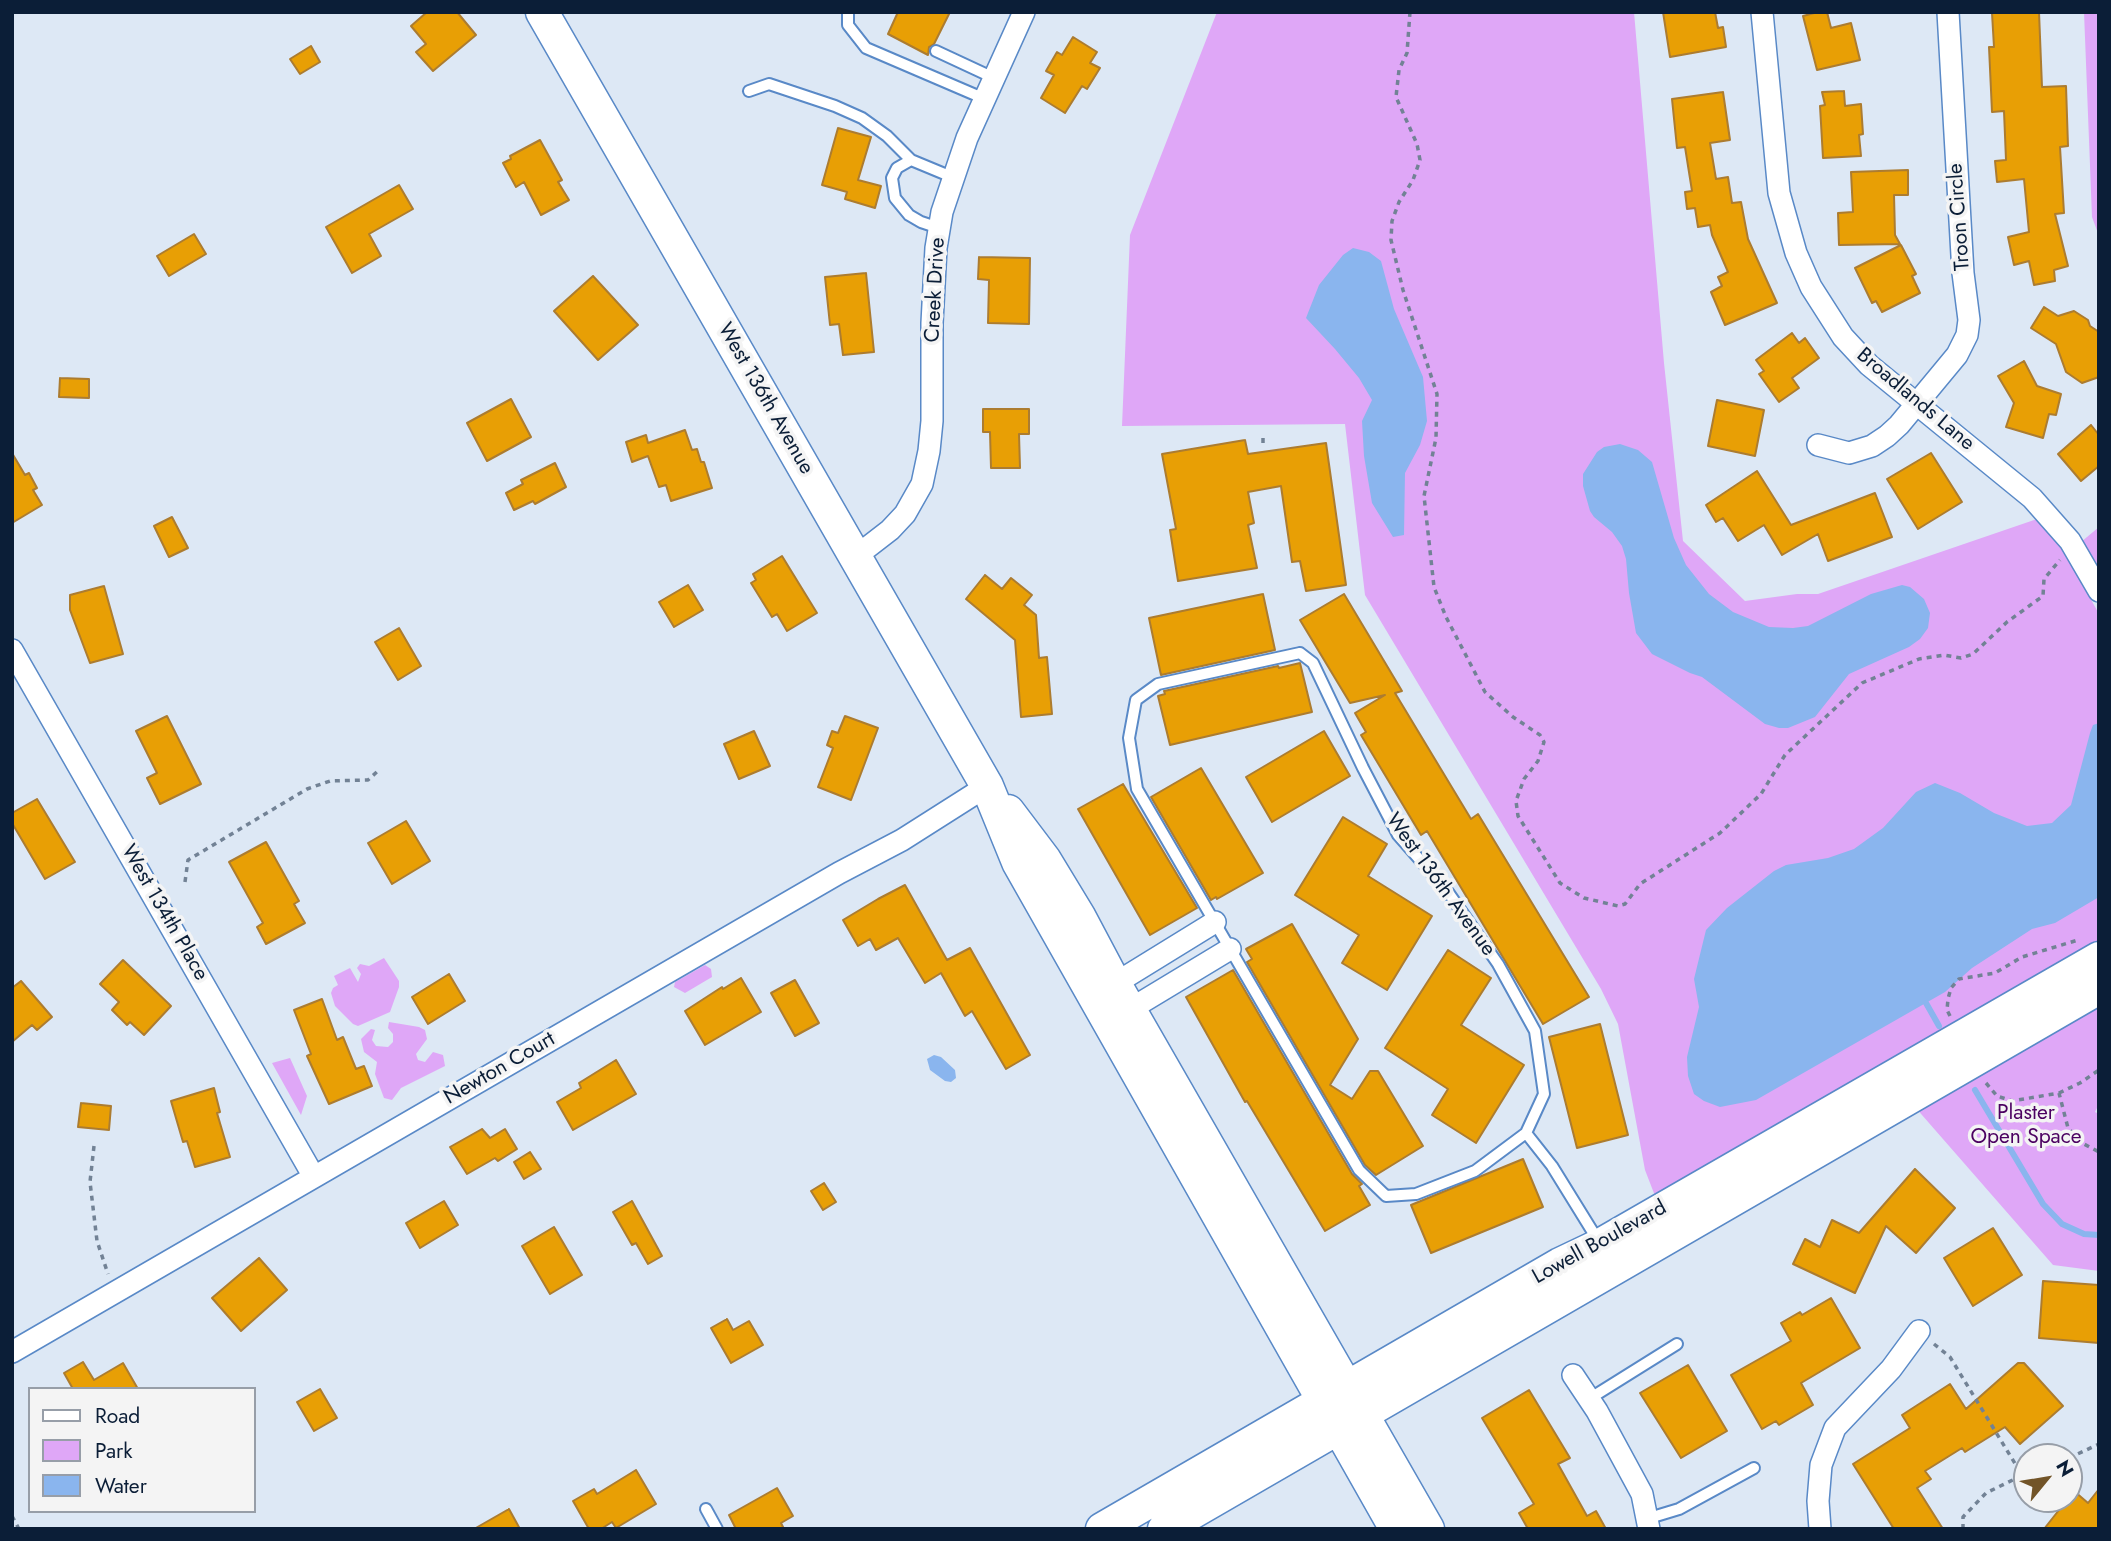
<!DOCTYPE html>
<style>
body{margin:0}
#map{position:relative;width:2111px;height:1541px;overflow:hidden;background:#dde8f5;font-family:Jost,sans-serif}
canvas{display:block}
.frame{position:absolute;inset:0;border:14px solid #0b1e37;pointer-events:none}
.legend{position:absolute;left:28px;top:1387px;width:228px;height:126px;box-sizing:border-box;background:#f4f4f4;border:2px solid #979ea8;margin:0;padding:9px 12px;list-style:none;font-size:21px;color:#0b1e37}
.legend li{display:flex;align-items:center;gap:14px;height:35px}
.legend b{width:35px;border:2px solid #979ea8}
.north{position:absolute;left:2013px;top:1443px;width:70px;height:70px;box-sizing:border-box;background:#f4f4f4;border:2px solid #979ea8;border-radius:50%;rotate:60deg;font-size:19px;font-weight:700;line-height:28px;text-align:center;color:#0b1e37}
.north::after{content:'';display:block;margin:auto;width:24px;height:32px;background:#725428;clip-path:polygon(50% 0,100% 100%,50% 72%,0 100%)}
</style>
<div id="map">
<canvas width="2111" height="1541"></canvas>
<div class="frame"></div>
<ul class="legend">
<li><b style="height:9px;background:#fff"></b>Road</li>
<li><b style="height:19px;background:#dfa7f7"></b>Park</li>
<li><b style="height:19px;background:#8ab5ee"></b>Water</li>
</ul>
<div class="north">N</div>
</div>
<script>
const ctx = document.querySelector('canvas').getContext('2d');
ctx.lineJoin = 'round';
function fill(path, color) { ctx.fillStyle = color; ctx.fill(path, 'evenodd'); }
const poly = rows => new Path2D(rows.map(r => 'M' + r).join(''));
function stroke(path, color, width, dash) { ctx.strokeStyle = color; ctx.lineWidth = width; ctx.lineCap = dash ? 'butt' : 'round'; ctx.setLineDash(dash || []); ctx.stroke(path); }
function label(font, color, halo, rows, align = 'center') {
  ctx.font = font + ' Jost,sans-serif'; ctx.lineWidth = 7; ctx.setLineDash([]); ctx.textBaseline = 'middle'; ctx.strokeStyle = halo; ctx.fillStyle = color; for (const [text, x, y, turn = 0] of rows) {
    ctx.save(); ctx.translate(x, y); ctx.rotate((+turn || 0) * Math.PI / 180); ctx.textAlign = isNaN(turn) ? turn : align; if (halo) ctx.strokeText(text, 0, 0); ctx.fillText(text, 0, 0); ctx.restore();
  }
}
fill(poly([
 [1217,12,1634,12,1664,363,1683,541,1745,601,1797,594,1818,594,2037,519,2064,551,2099,614,2099,945,1657,1201,1645,1170,1618,1024,1601,989,1365,595,1345,424,1122,426,1130,235],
 [2084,12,2099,12,2099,236,2092,217],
 [2099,527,2099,566,2081,542],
 [384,958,399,981,399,987,390,1012,358,1026,353,1024,335,1006,331,993,333,988,338,985,334,976,350,968,358,982,361,974,357,968,360,964,369,966],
 [705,965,711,969,712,977,685,993,674,987,675,982],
 [2099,1002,2099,1104,2095,1112,2099,1114,2099,1271,2053,1265,1915,1107],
 [389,1022,419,1027,425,1030,427,1039,416,1054,418,1060,425,1062,433,1052,443,1055,445,1066,401,1088,392,1100,384,1098,375,1074,377,1062,364,1052,361,1039,371,1029,375,1030,372,1040,376,1046,388,1047,393,1042,393,1034,388,1028],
 [290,1058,307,1096,301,1115,272,1063]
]), '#dfa7f7');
fill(poly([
 [1353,248,1369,252,1381,261,1394,309,1423,377,1427,421,1420,445,1405,473,1404,535,1393,537,1372,503,1364,456,1362,421,1372,400,1359,378,1335,349,1306,318,1319,285,1343,255],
 [1620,444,1638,450,1652,462,1674,538,1686,565,1709,594,1733,612,1769,627,1793,628,1808,626,1871,594,1902,585,1910,587,1924,599,1930,613,1928,628,1920,639,1909,647,1849,674,1815,717,1788,728,1779,728,1765,724,1702,677,1690,673,1652,654,1636,633,1629,593,1626,559,1622,546,1612,532,1594,517,1590,511,1583,486,1583,474,1597,452,1604,447],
 [2099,723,2099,897,2055,923,2032,929,1972,968,1945,992,1756,1100,1720,1107,1704,1101,1694,1094,1688,1076,1687,1057,1699,1007,1694,979,1706,930,1727,908,1774,871,1786,865,1828,858,1854,849,1883,828,1916,792,1935,783,1960,793,1994,813,2027,826,2052,823,2071,805,2090,733,2093,725],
 [934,1055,941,1057,955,1070,956,1078,951,1082,945,1081,930,1070,927,1059]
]), '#8ab5ee');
stroke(poly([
 [1926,1003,1939,1026],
 [1975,1090,2043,1204,2062,1224,2084,1234,2099,1235]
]), '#8ab5ee', 6);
const building = poly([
 [427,12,457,12,476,35,433,71,416,52,426,44,411,26,427,12],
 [898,12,950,12,934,44,929,47,928,55,888,34,898,12],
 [1663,12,1715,12,1718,28,1723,27,1726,47,1670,57,1663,12],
 [1818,12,1827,12,1831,28,1851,23,1860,60,1817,70,1803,16,1818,12],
 [2039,12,2042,87,2066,86,2068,146,2060,147,2064,213,2055,214,2068,266,2054,270,2055,281,2034,285,2029,261,2014,265,2008,237,2029,232,2024,179,1997,182,1995,161,2006,160,2004,111,1992,112,1989,47,1994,47,1992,13,2039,12],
 [1073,37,1097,52,1090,63,1100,68,1087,89,1082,86,1065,113,1041,98,1054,75,1046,71,1057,52,1062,55,1073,37],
 [311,46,320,62,300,74,290,59,311,46],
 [1844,91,1845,106,1861,104,1863,134,1859,135,1861,156,1823,158,1820,106,1825,105,1822,92,1844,91],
 [1723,92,1730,140,1710,143,1716,179,1728,177,1732,203,1741,202,1748,239,1777,303,1725,325,1711,292,1722,286,1718,277,1728,272,1712,235,1710,225,1698,227,1695,208,1687,209,1685,192,1692,191,1685,147,1677,148,1672,99,1723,92],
 [838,128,871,137,858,180,881,186,875,208,845,199,847,192,822,185,838,128],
 [540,140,562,180,558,182,569,200,541,215,524,182,516,187,503,163,511,159,510,156,540,140],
 [1908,170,1908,195,1894,195,1895,235,1900,244,1839,245,1838,213,1853,212,1851,172,1908,170],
 [399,185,413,209,369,234,381,256,352,273,326,227,399,185],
 [194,234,206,254,169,276,157,256,194,234],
 [1901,245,1916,274,1912,276,1920,293,1882,312,1876,301,1872,303,1855,268,1901,245],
 [979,257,1030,258,1029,324,988,323,989,280,978,279,979,257],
 [866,273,874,352,843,355,839,324,830,325,825,277,866,273],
 [593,276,638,325,598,360,554,311,593,276],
 [2044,307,2058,316,2074,311,2088,320,2090,326,2099,332,2099,377,2082,383,2066,372,2056,344,2031,328,2044,307],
 [1792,333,1799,343,1805,338,1819,358,1792,378,1799,388,1779,402,1759,374,1764,371,1756,360,1792,333],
 [2024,361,2037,386,2061,394,2056,415,2049,414,2043,438,2006,427,2014,403,1998,376,2024,361],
 [60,378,89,379,89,398,59,397,60,378],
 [511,399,531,437,487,461,467,423,511,399],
 [1717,400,1764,410,1755,456,1708,446,1717,400],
 [983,409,1029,409,1029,434,1019,434,1020,468,991,468,990,432,983,432,983,409],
 [2091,425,2099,435,2099,466,2081,481,2058,454,2091,425],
 [685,430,692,450,697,449,701,462,704,462,712,488,671,501,666,485,659,487,648,456,632,462,626,442,646,435,648,443,685,430],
 [1245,440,1248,454,1326,443,1346,585,1306,591,1300,561,1292,562,1281,486,1248,492,1254,523,1248,525,1257,568,1178,581,1170,530,1176,529,1162,454,1245,440],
 [12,453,25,475,29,473,37,488,33,490,42,505,12,523,12,453],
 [1931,453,1962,502,1918,529,1887,479,1931,453],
 [555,463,566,487,535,504,533,501,514,510,506,493,523,484,521,480,555,463],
 [1757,471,1791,525,1875,493,1892,537,1828,561,1818,534,1782,555,1764,525,1738,541,1723,518,1716,522,1706,505,1757,471],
 [172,517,188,548,169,557,154,526,172,517],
 [782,556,817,613,787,631,777,614,772,617,751,583,756,580,753,574,782,556],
 [985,575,1002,589,1011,578,1032,595,1024,605,1036,615,1039,658,1047,657,1052,714,1021,717,1015,640,966,599,985,575],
 [688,585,703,610,674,627,659,602,688,585],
 [104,586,123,654,90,663,70,610,70,595,104,586],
 [1263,594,1275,650,1161,675,1149,618,1263,594],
 [1344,594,1402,691,1395,693,1471,819,1478,814,1589,997,1543,1024,1427,831,1421,835,1361,735,1366,732,1355,713,1385,695,1350,703,1300,620,1344,594],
 [399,628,421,666,398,680,375,642,399,628],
 [1300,663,1312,712,1170,745,1158,696,1165,694,1164,691,1278,666,1279,668,1300,663],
 [167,716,201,784,160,804,147,778,157,773,136,731,167,716],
 [845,716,878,728,851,800,818,787,833,748,827,745,832,731,838,733,845,716],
 [754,731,770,766,739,779,724,744,754,731],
 [1324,731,1350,776,1272,822,1246,777,1324,731],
 [1201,768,1263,873,1217,899,1216,897,1211,900,1151,797,1201,768],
 [1123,784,1197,908,1150,935,1078,809,1123,784],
 [37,799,75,862,45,879,12,823,12,813,37,799],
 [1343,817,1387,844,1368,876,1432,916,1387,990,1342,963,1359,935,1295,895,1343,817],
 [406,821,430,861,392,884,368,843,406,821],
 [266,842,299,901,294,904,305,923,266,944,257,927,263,923,229,862,266,842],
 [905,885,947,960,970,948,1030,1055,1006,1069,972,1011,965,1016,941,973,925,983,898,938,876,950,870,939,858,946,843,920,878,899,905,885],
 [1292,924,1358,1039,1330,1085,1352,1099,1370,1071,1378,1071,1423,1146,1376,1175,1365,1165,1247,962,1252,959,1246,949,1292,924],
 [1448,950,1491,978,1461,1025,1524,1065,1476,1143,1432,1115,1448,1089,1385,1048,1448,950],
 [123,960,171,1006,144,1035,130,1022,127,1025,112,1010,119,1002,100,984,123,960],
 [1233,970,1352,1174,1362,1184,1359,1186,1370,1205,1325,1231,1247,1101,1245,1102,1186,997,1233,970],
 [449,974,465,1001,428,1024,412,997,449,974],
 [741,978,761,1012,705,1045,685,1011,722,987,723,989,741,978],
 [795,980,819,1023,795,1036,771,993,795,980],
 [21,981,52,1017,37,1030,32,1025,12,1042,12,988,21,981],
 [322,999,337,1040,343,1037,356,1069,364,1066,372,1086,329,1104,307,1056,311,1054,294,1010,322,999],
 [1600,1024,1628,1135,1577,1148,1549,1037,1600,1024],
 [616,1060,636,1094,573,1130,557,1102,581,1088,579,1083,616,1060],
 [214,1088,220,1112,217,1113,230,1157,195,1167,187,1141,183,1142,171,1101,214,1088],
 [81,1103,111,1106,109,1130,78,1127,81,1103],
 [482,1129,490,1138,505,1129,517,1149,498,1161,495,1158,467,1174,450,1147,482,1129],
 [530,1152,541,1169,524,1179,514,1162,530,1152],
 [1523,1159,1543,1207,1431,1253,1411,1205,1523,1159],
 [1915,1169,1955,1208,1916,1253,1886,1226,1855,1293,1793,1264,1805,1239,1820,1247,1832,1220,1859,1233,1915,1169],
 [824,1183,836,1202,823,1210,811,1191,824,1183],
 [444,1201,458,1225,420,1248,406,1223,444,1201],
 [632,1201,662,1256,648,1264,636,1243,632,1245,613,1212,632,1201],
 [554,1227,582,1275,550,1294,522,1246,554,1227],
 [1993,1228,2022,1275,1973,1306,1944,1258,1993,1228],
 [259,1258,287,1290,241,1331,212,1298,259,1258],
 [2043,1281,2099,1285,2099,1343,2039,1338,2043,1281],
 [1831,1298,1860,1348,1801,1383,1813,1405,1779,1425,1776,1421,1762,1429,1731,1375,1791,1341,1781,1323,1800,1312,1802,1315,1831,1298],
 [727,1319,733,1330,749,1321,763,1345,731,1363,711,1328,727,1319],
 [83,1362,94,1380,123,1363,138,1389,73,1389,64,1373,83,1362],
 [2018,1363,2024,1363,2063,1406,2020,1444,2005,1427,1965,1452,1962,1448,1925,1471,1931,1479,1917,1488,1943,1529,1894,1529,1853,1464,1910,1428,1902,1415,1950,1384,1966,1409,2018,1363],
 [1688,1365,1727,1431,1681,1458,1640,1393,1688,1365],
 [320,1389,337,1418,314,1431,297,1402,320,1389],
 [1529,1390,1570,1458,1558,1464,1587,1516,1596,1511,1606,1529,1528,1529,1519,1513,1534,1504,1482,1418,1529,1390],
 [636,1470,656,1504,616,1528,612,1522,601,1529,589,1529,573,1501,594,1489,597,1494,636,1470],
 [777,1488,793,1516,781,1523,784,1529,736,1529,729,1515,777,1488],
 [2099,1489,2099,1529,2044,1529,2074,1491,2088,1503,2099,1489],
 [509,1509,520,1529,474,1529,509,1509]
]);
fill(building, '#e89f05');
stroke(building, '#ac7c30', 2);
const service = poly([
 [848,12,848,25,866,48,985,99],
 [936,51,994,78],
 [749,91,769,84,835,106,862,118,887,136,911,160,952,177],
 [911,160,897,168,892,178,895,198,909,215,921,222,939,228],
 [1300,653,1313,663,1363,768,1398,835,1448,892,1498,964,1535,1031,1544,1094,1526,1133,1475,1171,1416,1194,1386,1196,1359,1170,1137,789,1129,738,1136,700,1158,684,1300,653],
 [1526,1133,1552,1166,1599,1242],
 [1589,1399,1677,1344],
 [706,1509,717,1529],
 [1646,1519,1679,1509,1754,1468]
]);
const minor = poly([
 [1762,12,1779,193,1796,253,1811,287,1843,337,1869,365,2032,498,2070,541,2099,591],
 [1818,445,1849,453,1872,446,1887,436,1899,425,1957,355,1967,335,1969,320,1963,273,1948,12],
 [853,552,868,547,890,530,905,514,922,484,929,451,932,421,932,323,936,248,942,212,967,138,1024,12],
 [12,650,314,1177],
 [1103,991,1215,922],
 [1119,1016,1230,949],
 [12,1352,839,873,902,840,987,786],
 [1573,1375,1597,1411,1642,1494,1649,1529],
 [1820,1529,1818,1501,1821,1465,1835,1428,1891,1369,1919,1331]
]);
const secondary = poly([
 [542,12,987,786,1018,862,1396,1529],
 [1008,811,1045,860,1079,916,1115,984,1428,1529],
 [1102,1529,1560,1264,1600,1245,2099,958],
 [1164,1529,2099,988]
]);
stroke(service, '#5989c7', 14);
stroke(minor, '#5989c7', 24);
stroke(secondary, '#5989c7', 35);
stroke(poly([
 [1410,12,1407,53,1399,70,1396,97,1417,144,1420,160,1413,180,1399,202,1392,221,1391,240,1403,290,1437,394,1436,438,1424,496,1434,587,1446,617,1485,692,1513,717,1540,735,1544,742,1538,761,1524,779,1516,801,1518,816,1560,883,1584,898,1618,906,1625,904,1640,884,1720,833,1761,794,1785,755,1862,683,1919,659,1944,655,1961,658,1973,654,2007,622,2043,596,2044,579,2060,560],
 [1263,438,1263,448],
 [185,882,188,860,307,789,330,781,368,780,380,769],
 [1950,1016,1947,1010,1948,999,1951,988,1959,979,1995,973,2022,957,2078,940],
 [1986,1083,1997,1096,2012,1101,2059,1093,2068,1128,2084,1144,2099,1152],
 [2059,1093,2080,1083,2099,1070],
 [94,1146,90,1182,97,1241,108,1274],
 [1934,1344,1950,1357,2022,1475],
 [2069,1458,2099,1444],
 [12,1516,19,1529],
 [1963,1529,1963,1517,1986,1493,2027,1473]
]), '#728295', 3.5, [5, 5]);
stroke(service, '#fff', 10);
stroke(minor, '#fff', 21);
stroke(secondary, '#fff', 32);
label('21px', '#0b1e37', '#f4f4f4', [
 ["Troon Circle",1960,217,-94],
 ["Creek Drive",936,290,-87],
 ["West 136th Avenue",765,399,60],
 ["Broadlands Lane",1915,400,40],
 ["West 136th Avenue",1440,885,54],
 ["West 134th Place",164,913,60],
 ["Newton Court",500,1069,-30],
 ["Lowell Boulevard",1600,1243,-29]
]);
label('21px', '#4b0161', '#f4f4f4', [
 ["Plaster",2026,1114],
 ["Open Space",2026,1138]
]);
</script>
